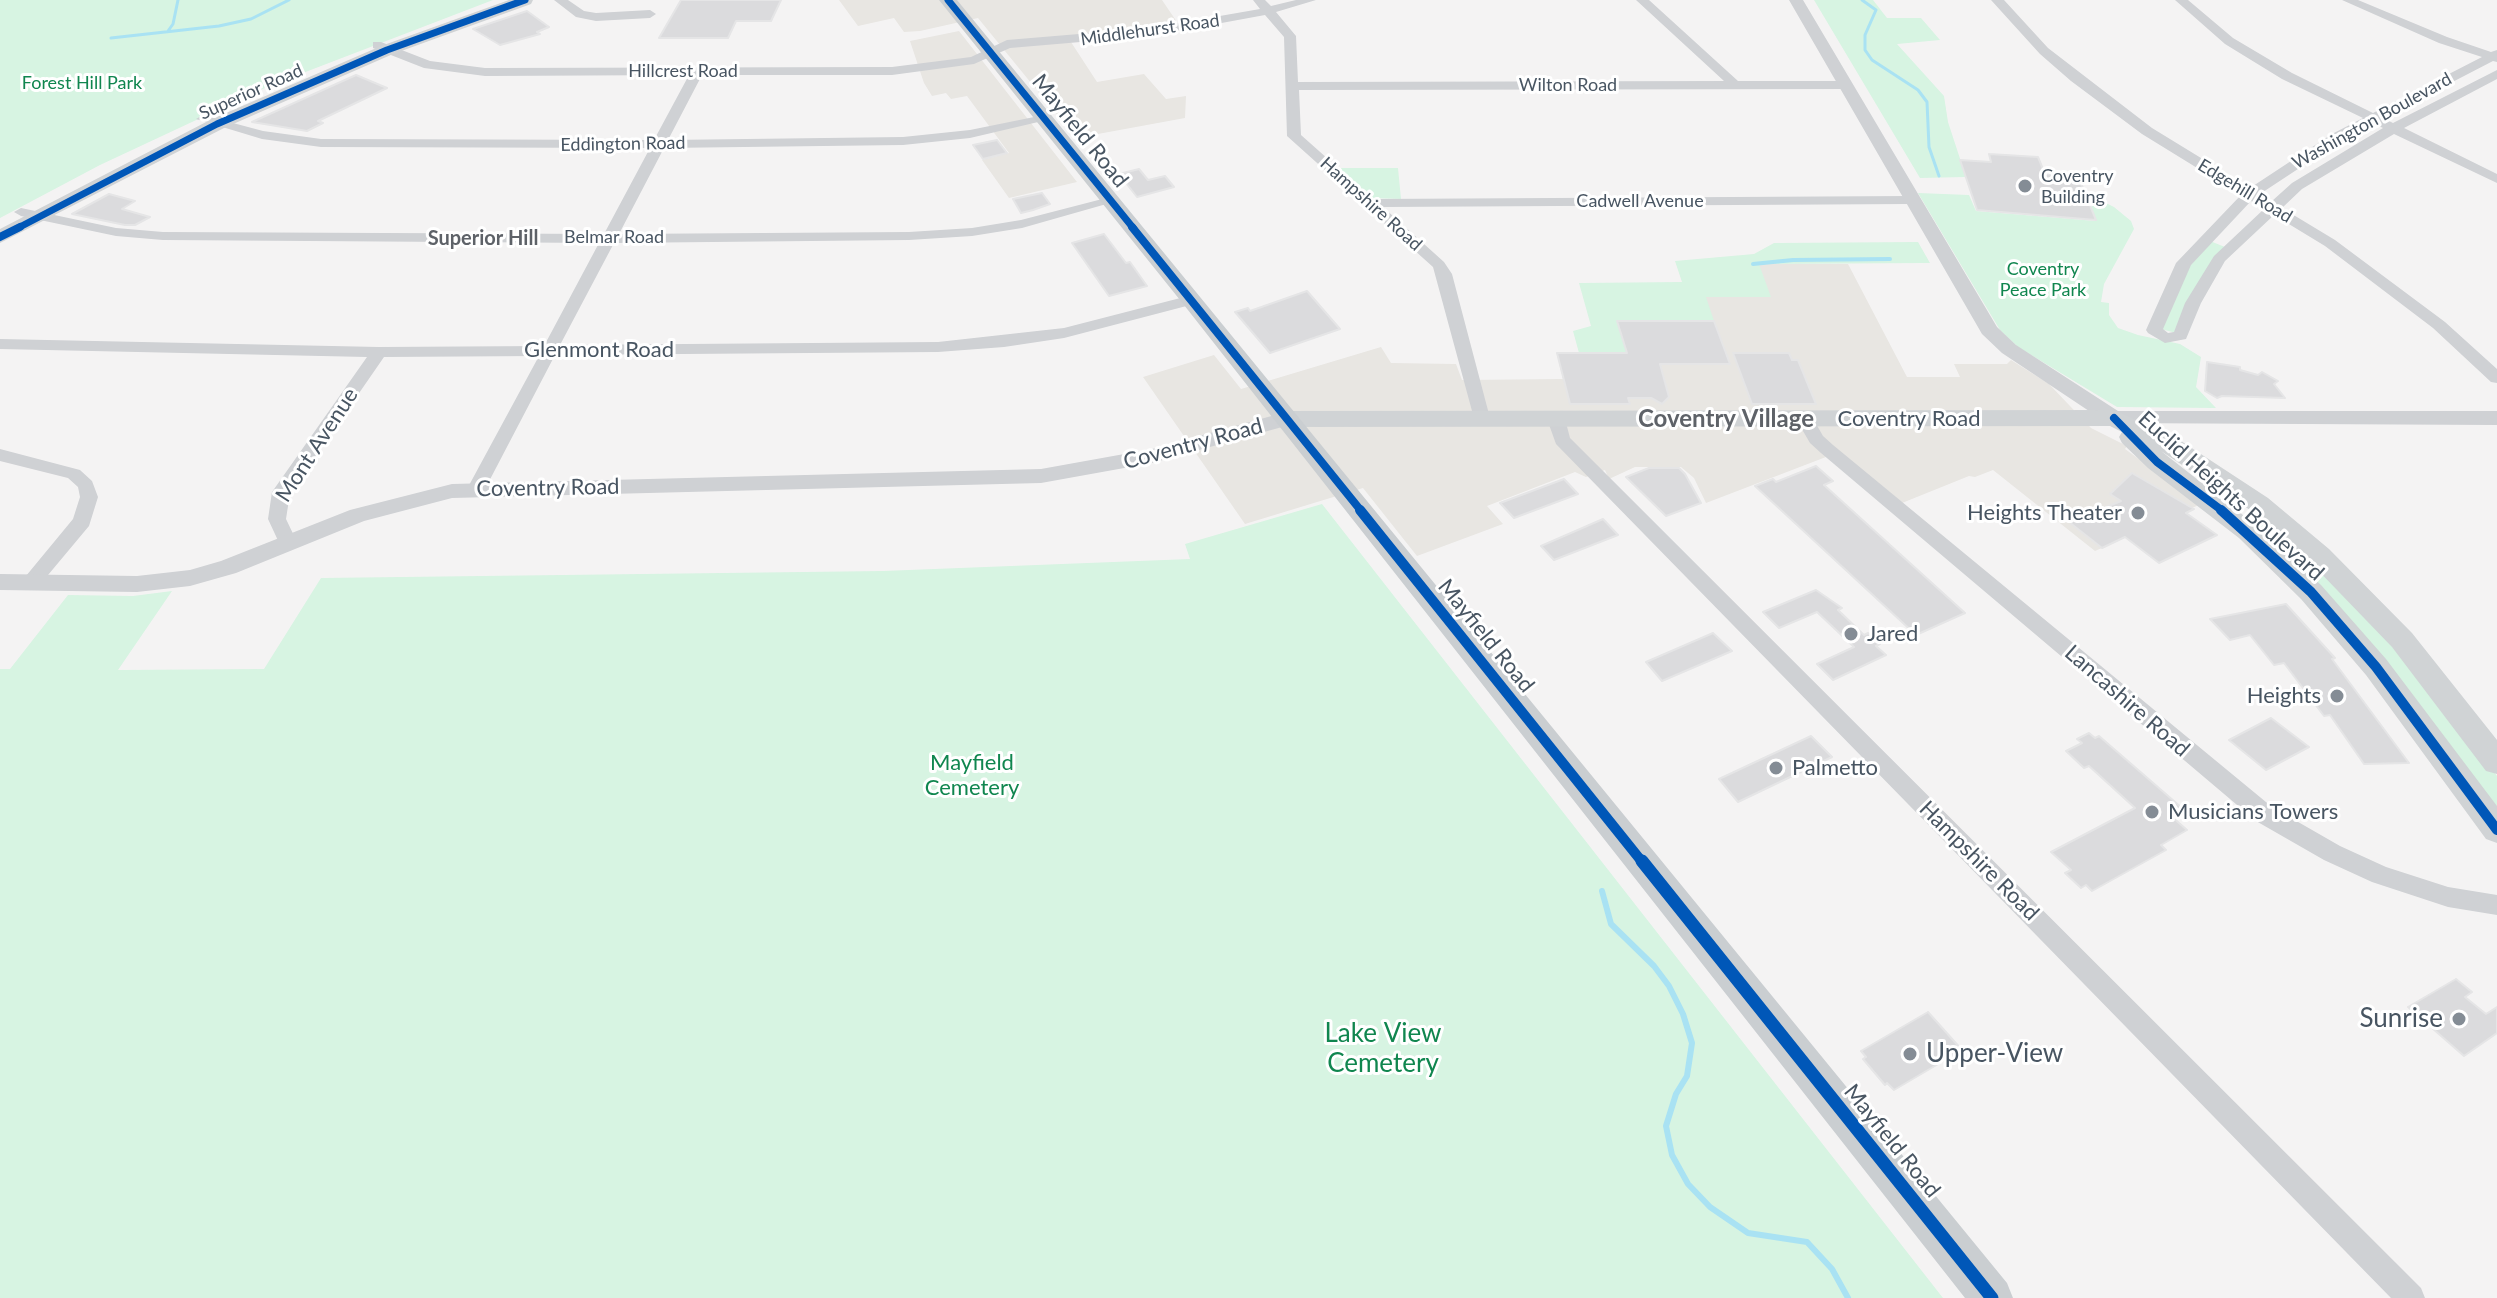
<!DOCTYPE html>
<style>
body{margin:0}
canvas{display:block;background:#f4f3f3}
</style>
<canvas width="2497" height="1298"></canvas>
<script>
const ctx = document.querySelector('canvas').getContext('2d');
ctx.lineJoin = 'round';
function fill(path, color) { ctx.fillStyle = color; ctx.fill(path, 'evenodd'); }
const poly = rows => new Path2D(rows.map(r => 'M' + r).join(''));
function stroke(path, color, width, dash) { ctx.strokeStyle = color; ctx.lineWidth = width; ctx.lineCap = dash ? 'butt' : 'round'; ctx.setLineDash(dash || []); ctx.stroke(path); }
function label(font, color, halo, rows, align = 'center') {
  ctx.font = font + ' Lato,sans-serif'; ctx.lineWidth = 6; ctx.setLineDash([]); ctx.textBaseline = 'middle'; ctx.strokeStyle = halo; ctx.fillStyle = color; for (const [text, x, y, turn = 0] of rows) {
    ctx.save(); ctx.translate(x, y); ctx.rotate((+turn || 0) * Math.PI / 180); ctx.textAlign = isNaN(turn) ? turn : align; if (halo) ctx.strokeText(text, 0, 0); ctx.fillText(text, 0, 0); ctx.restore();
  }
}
fill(poly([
 [839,0,1162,0,1179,25,1069,39,1097,82,1144,74,1166,99,1186,96,1185,118,1076,138,978,18,920,31,904,32,894,18,858,26],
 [959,31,1077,182,1009,198,982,160,1009,153,967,96,951,99,946,93,932,96,924,83,910,41],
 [1758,264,1848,264,1907,377,1960,377,1954,364,2007,364,2011,360,2049,384,2091,428,2127,446,2125,449,2201,504,2095,551,1993,470,1975,477,1969,476,1902,503,1839,452,1706,503,1694,478,1681,467,1635,467,1609,479,1605,470,1586,477,1575,472,1487,506,1503,524,1417,556,1363,488,1245,524,1143,377,1214,355,1241,389,1381,347,1391,363,1456,364,1462,380,1563,379,1557,353,1626,352,1617,321,1713,321,1705,297]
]), '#e8e6e2');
fill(poly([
 [0,0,493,0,269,86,100,165,0,218],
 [1814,0,1873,0,1887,18,1921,18,1940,40,1897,44,1944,96,1948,122,1966,177,1920,178],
 [1337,168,1398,168,1401,199,1371,198],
 [1918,193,1969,195,1976,211,2096,221,2088,194,2114,207,2131,221,2134,229,2104,284,2101,302,2109,303,2109,315,2118,328,2138,335,2180,344,2201,357,2196,387,2216,408,2117,407,2018,347,2000,330],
 [2210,241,2225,247,2176,333,2161,329,2189,267],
 [1918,242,1930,263,1759,264,1771,297,1706,297,1714,321,1618,321,1627,353,1579,353,1573,331,1591,326,1579,283,1682,282,1675,261,1754,254,1774,243],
 [1322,504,1943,1298,0,1298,0,669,10,669,68,595,133,596,172,591,118,670,264,669,321,578,883,571,1190,559,1185,544],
 [2257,519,2272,523,2407,658,2497,776,2497,816,2251,525]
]), '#d7f4e2');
stroke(poly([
 [1862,0,1876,10,1865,35,1865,50,1872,60,1918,90,1927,102,1929,147,1939,176],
 [168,31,173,24,178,0],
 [111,38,219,26,251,19,289,0]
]), '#a9e2f3', 3);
stroke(poly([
 [1753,264,1793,260,1890,259]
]), '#a9e2f3', 4);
stroke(poly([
 [1602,891,1611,924,1654,966,1669,986,1683,1014,1692,1043,1687,1076,1676,1094,1666,1126,1672,1155,1688,1184,1710,1207,1748,1233,1807,1242,1832,1269,1848,1298]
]), '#a9e2f3', 6);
const building = poly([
 [681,0,781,0,771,21,736,21,728,38,659,38,681,0],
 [527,11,549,27,537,32,540,34,500,45,473,29,527,11],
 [356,75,387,88,318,121,323,123,307,131,252,122,356,75],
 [997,140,1007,153,983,159,973,145,997,140],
 [1989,154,2038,157,2045,174,2078,176,2096,220,1977,210,1960,160,1991,162,1989,154],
 [1139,169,1148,180,1165,176,1174,187,1137,197,1119,174,1139,169],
 [1042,193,1050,204,1033,210,1021,213,1013,199,1042,193],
 [109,194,135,201,122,209,150,217,135,225,125,225,72,214,109,194],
 [1104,234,1126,263,1130,262,1147,286,1109,296,1072,243,1104,234],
 [1307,291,1340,329,1270,353,1235,312,1248,308,1250,311,1307,291],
 [1617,321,1714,321,1730,364,1660,364,1669,397,1662,404,1651,398,1628,398,1630,404,1570,404,1557,353,1627,353,1617,321],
 [1733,353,1789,353,1792,360,1798,360,1816,404,1752,404,1733,353],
 [2207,362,2240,367,2240,370,2258,375,2262,372,2278,381,2274,384,2285,398,2222,396,2217,398,2205,391,2207,362],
 [1816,466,1833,481,1824,485,1965,613,1916,635,1755,486,1773,479,1776,482,1816,466],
 [1649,468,1679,468,1685,474,1701,503,1666,516,1626,477,1649,468],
 [2132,473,2194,509,2186,513,2217,535,2159,563,2125,537,2102,548,2069,522,2121,501,2110,494,2132,473],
 [1564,479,1578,494,1514,518,1500,503,1564,479],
 [1603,519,1618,535,1554,560,1541,546,1603,519],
 [1816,590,1842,608,1838,610,1864,635,1868,633,1880,644,1876,646,1886,655,1833,680,1817,664,1854,647,1817,612,1779,628,1763,612,1816,590],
 [2286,604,2335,658,2332,659,2409,763,2364,764,2330,715,2324,716,2284,663,2274,665,2250,635,2230,640,2210,619,2286,604],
 [1713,633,1732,651,1662,681,1646,662,1713,633],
 [2271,718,2309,747,2266,770,2229,740,2271,718],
 [2089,733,2095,738,2099,736,2182,808,2170,815,2187,830,2161,845,2166,850,2092,891,2086,885,2081,888,2065,873,2071,870,2051,852,2135,808,2089,766,2084,768,2066,751,2082,743,2077,739,2089,733],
 [1811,736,1832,757,1738,802,1719,779,1811,736],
 [2456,979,2472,992,2465,997,2486,1014,2497,1007,2497,1033,2464,1056,2408,1007,2456,979],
 [1928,1012,1962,1050,1894,1090,1887,1083,1885,1085,1863,1059,1866,1057,1861,1051,1928,1012]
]);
fill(building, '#dbdbdd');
stroke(building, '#e5e5e6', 2);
fill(poly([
 [554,0,568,0,584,11,596,13,650,10,656,14,650,18,596,21,576,17,554,0],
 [1253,0,1265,0,1271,6,1296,0,1316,0,1276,12,1296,36,1298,82,1724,81,1636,0,1649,0,1738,81,1844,81,1850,85,1844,89,1299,90,1301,135,1373,199,1911,196,1918,200,1911,204,1383,207,1444,262,1452,274,1490,418,1481,424,1475,422,1433,267,1287,136,1284,37,1265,15,1151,36,1010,48,974,64,892,75,702,75,668,140,903,137,970,130,1044,115,1051,119,970,138,903,145,664,148,619,234,909,232,972,228,1021,220,1110,197,1117,201,1022,228,972,236,909,240,614,243,560,345,938,342,1064,328,1192,295,1200,300,1198,303,1064,338,1004,347,938,352,555,355,485,489,476,495,467,489,539,356,384,357,290,493,286,519,297,542,288,549,281,547,268,519,272,492,367,357,0,349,0,339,379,347,544,346,599,243,163,240,116,236,21,216,14,212,21,208,116,228,163,232,604,234,650,148,321,147,262,139,196,119,203,115,263,131,321,139,654,140,689,75,485,76,424,68,373,48,373,42,381,42,430,61,485,68,892,67,971,57,1007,40,1151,28,1260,9,1253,0],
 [1991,0,2004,0,2048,48,2152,128,2250,188,2332,134,2363,118,2282,79,2225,44,2175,0,2188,0,2233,38,2292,73,2373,113,2482,57,2439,43,2342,0,2358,0,2447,37,2491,52,2497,50,2497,62,2493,61,2383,118,2393,123,2497,70,2497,79,2404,128,2497,174,2497,183,2394,134,2302,189,2282,208,2335,240,2445,322,2497,369,2497,383,2491,382,2433,328,2325,246,2274,215,2225,261,2201,303,2186,339,2165,343,2148,333,2146,330,2176,263,2241,195,2142,134,2071,81,2040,54,1991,0],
 [2373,123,2383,128,2292,183,2272,201,2260,194,2342,140,2373,123],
 [2251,201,2264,209,2214,256,2185,303,2174,332,2168,333,2163,329,2191,265,2251,201],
 [1556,413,1565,419,1570,438,2421,1288,2425,1298,2391,1298,1556,444,1547,419,1556,413],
 [1805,413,1811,415,1823,436,1833,445,2272,807,2340,846,2386,867,2448,887,2497,895,2497,915,2448,907,2372,882,2324,860,2256,821,1821,453,1810,443,1796,419,1805,413],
 [0,449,80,470,92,481,98,497,89,526,38,587,31,589,21,582,73,519,80,497,78,487,68,478,0,461,0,449]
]), '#cfd1d4');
fill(poly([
 [1789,0,1803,0,1997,327,2016,345,2118,411,2497,411,2497,425,2107,423,2002,353,1982,334,1789,0],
 [1286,412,1296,419,1293,424,1152,463,1041,483,452,498,364,521,236,573,190,586,137,592,0,590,0,574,137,576,190,570,221,561,350,510,452,484,1041,469,1152,449,1286,412]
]), '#cfd1d4');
fill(poly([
 [509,0,533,0,531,4,393,54,224,128,0,243,0,229,210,120,381,46,509,0],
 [2114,410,2181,441,2268,498,2329,549,2412,633,2497,740,2497,774,2486,771,2392,647,2311,563,2250,510,2161,451,2257,526,2321,585,2386,659,2497,806,2497,843,2486,839,2366,675,2301,599,2239,538,2148,468,2122,443,2119,437,2122,432,2110,426,1286,427,1278,424,1274,419,1278,414,1286,411,2114,410]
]), '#d0d3d5');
fill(poly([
 [939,0,957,0,2007,1283,2013,1298,1965,1298,1184,305,939,0]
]), '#caced1');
stroke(poly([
 [948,0,1134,229],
 [16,229,217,124,387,50,525,0]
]), '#0057b8', 7);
stroke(poly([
 [1132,227,1362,512],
 [0,237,20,227],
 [2114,418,2157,462,2224,512]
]), '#0057b8', 8);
stroke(poly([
 [1360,510,1643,863],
 [2221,510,2311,592,2376,667,2497,830]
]), '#0057b8', 10);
stroke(poly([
 [1642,861,1992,1298]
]), '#0057b8', 13);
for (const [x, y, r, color] of [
 [2025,186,8,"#848c95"],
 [2138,513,8,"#848c95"],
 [1851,634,8,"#848c95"],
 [2337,696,8,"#848c95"],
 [1776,768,8,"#848c95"],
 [2152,812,8,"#848c95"],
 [2459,1019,8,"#848c95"],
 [1910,1054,8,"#848c95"]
]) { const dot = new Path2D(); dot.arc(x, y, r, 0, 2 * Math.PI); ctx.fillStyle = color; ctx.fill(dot); stroke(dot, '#fff', 3); }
label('18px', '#485562', '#fff', [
 ["Middlehurst Road",1150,30,-8],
 ["Hillcrest Road",683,71],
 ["Wilton Road",1568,85],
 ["Superior Road",251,92,-24],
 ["Washington Boulevard",2372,121,-29],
 ["Eddington Road",623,144,-1],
 ["Edgehill Road",2245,191,31],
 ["Cadwell Avenue",1640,201],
 ["Hampshire Road",1371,204,42],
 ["Belmar Road",614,237]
]);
label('18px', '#10864f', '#fff', [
 ["Forest Hill Park",82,83],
 ["Coventry",2043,269],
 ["Peace Park",2043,290]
]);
label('18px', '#485562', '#fff', [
 ["Coventry",2041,176],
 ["Building",2041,197]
], 'left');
label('bold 20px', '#5e6268', '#fff', [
 ["Superior Hill",483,239]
]);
label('22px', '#485562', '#fff', [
 ["Mayfield Road",1080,131,51],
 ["Glenmont Road",599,350],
 ["Coventry Road",1909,419],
 ["Coventry Road",1193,444,-15],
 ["Mont Avenue",317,445,-57],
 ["Coventry Road",548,488,-1],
 ["Euclid Heights Boulevard",2231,496,42],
 ["Mayfield Road",1486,636,51],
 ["Lancashire Road",2127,701,41],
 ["Hampshire Road",1979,861,45],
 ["Mayfield Road",1892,1141,51]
]);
label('22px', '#485562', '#fff', [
 ["Heights Theater",2122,513,"right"],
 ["Jared",1867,634],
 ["Heights",2321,696,"right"],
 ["Palmetto",1792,768],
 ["Musicians Towers",2168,812]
], 'left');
label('22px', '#10864f', '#fff', [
 ["Mayfield",972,763],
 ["Cemetery",972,788]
]);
label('bold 24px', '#5e6268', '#fff', [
 ["Coventry Village",1726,419]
]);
label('26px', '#485562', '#fff', [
 ["Sunrise",2443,1019],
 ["Upper-View",1926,1054,"left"]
], 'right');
label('26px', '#10864f', '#fff', [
 ["Lake View",1383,1034],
 ["Cemetery",1383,1064]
]);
</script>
